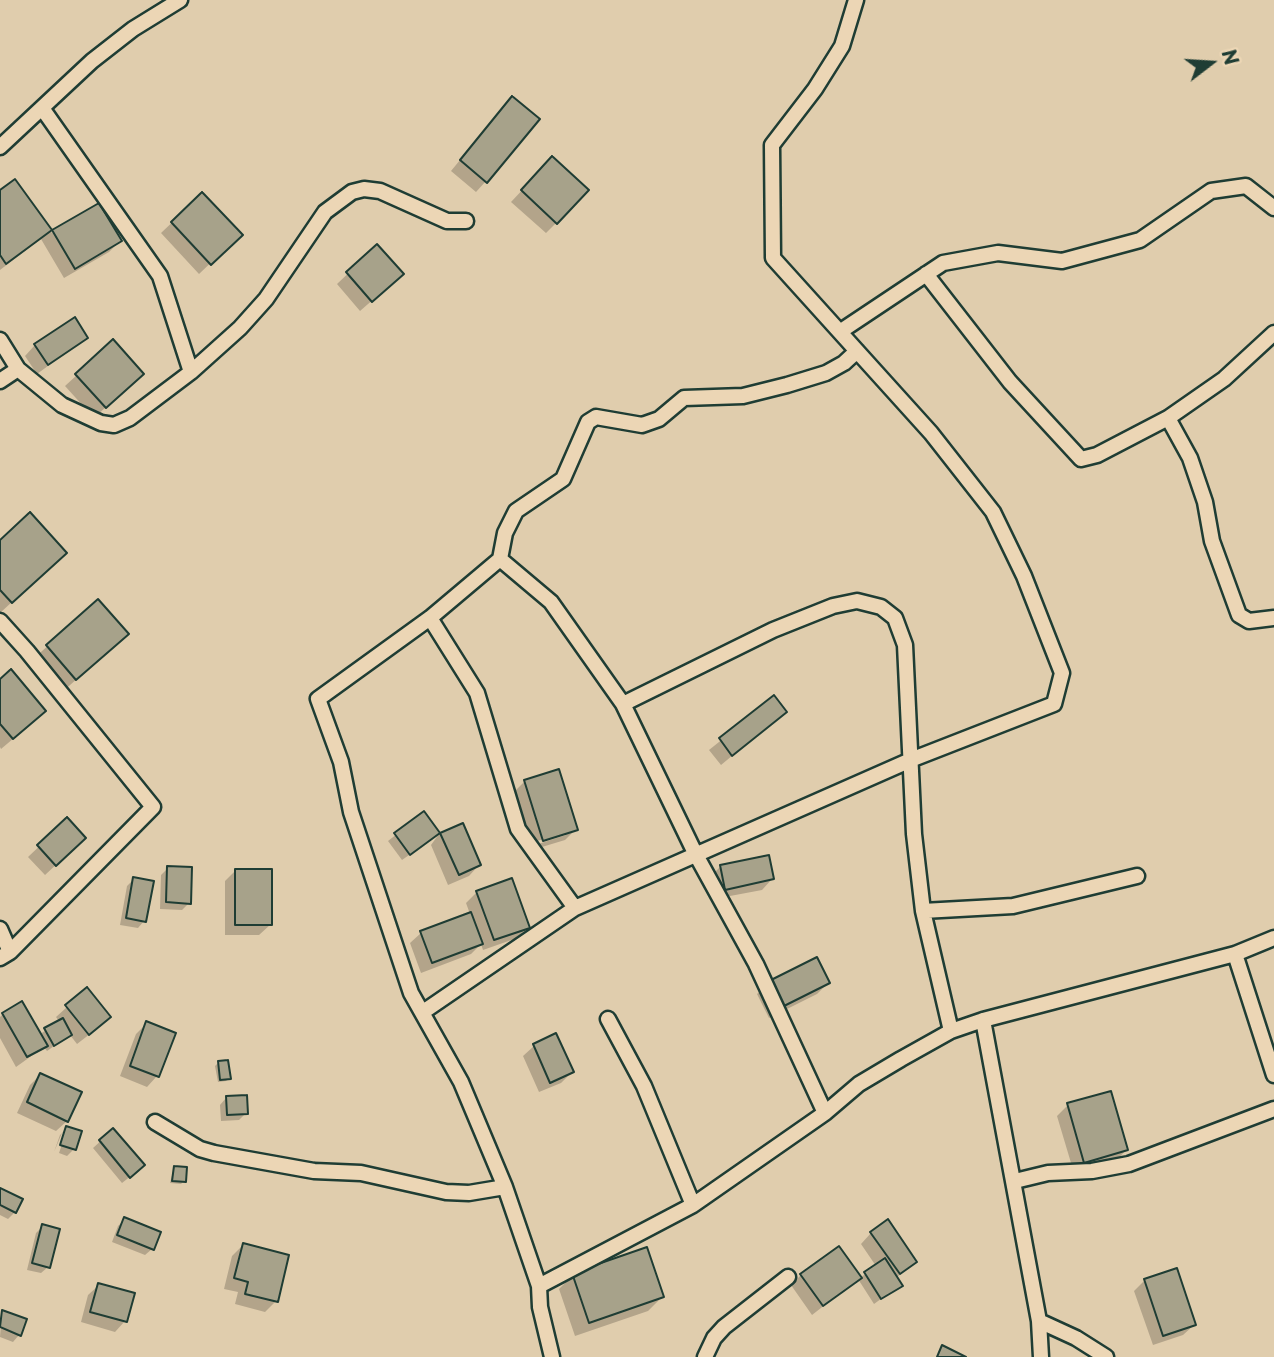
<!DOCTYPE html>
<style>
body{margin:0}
#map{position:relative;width:1274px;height:1357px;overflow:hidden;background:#e0cdad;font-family:"Playpen Sans",sans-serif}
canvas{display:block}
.north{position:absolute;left:1176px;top:28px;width:70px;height:70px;-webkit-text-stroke:5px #ecd6b5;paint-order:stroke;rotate:73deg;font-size:19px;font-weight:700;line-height:28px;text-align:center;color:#1f3d34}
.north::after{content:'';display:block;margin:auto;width:24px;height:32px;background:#1f3d34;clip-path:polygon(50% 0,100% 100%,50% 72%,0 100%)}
</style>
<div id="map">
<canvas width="1274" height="1357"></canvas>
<div class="north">N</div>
</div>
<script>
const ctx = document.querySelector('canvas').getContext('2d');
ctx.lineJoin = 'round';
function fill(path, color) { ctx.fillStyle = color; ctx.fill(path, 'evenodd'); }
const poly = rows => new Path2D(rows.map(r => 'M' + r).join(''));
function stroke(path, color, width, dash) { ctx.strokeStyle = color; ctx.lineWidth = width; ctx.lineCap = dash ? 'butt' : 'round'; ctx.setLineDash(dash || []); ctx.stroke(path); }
fill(poly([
 [502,109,486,181,476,192,451,171],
 [542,169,556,223,546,233,511,202],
 [15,182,52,233,98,205,120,241,109,252,64,278,41,239,0,270,0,192],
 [202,194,240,235,199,274,161,233],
 [377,246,391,284,360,311,337,284],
 [86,338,37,374,25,356,35,345],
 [113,342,131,384,94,418,65,386],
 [0,542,50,567,0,613],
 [98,601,112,648,61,693,32,660],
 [0,681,33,722,1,749,0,747],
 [774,698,785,712,721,765,709,750],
 [525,781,576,829,565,840,532,850,514,792],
 [566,832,566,835,535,845,534,842],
 [424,813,440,835,462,825,479,865,469,876,448,885,431,845,439,834,402,860,388,841],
 [67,820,73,849,45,875,28,857],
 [721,866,772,879,762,890,714,899,710,877],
 [168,868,189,903,182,910,160,909,161,875],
 [235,871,270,925,259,935,225,935,225,881],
 [134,879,144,921,138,928,120,925,127,886],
 [477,892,528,927,517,938,483,950,481,944,471,954,421,973,410,943,421,933,470,914,466,903],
 [828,983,817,994,769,1018,757,994,768,984],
 [87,989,99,1027,77,1044,70,1035,47,1051,44,1047,16,1067,0,1038,0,1017,3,1014,39,1035,59,1021,56,1017],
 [147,1023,157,1076,147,1087,120,1076,136,1034],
 [534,1046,572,1072,561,1083,539,1092,523,1056],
 [218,1063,229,1078,226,1081,218,1082,215,1066],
 [40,1075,67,1121,56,1131,17,1113,30,1085],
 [226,1098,246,1113,239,1120,221,1121,220,1105],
 [1068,1105,1126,1150,1116,1161,1074,1173,1057,1116],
 [67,1128,74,1149,67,1156,59,1153,66,1133,62,1133,54,1152,60,1135],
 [113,1130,136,1172,122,1183,93,1148],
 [174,1168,184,1181,181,1184,170,1183],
 [0,1191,15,1212,8,1219,0,1215],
 [125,1219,152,1249,145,1255,112,1242,118,1226],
 [43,1226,48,1267,41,1273,27,1270,36,1233],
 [871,1233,915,1262,896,1278,900,1285,874,1304,858,1279,812,1315,791,1285,801,1275,860,1278,876,1266,861,1244],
 [243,1245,276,1301,265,1312,235,1304,238,1292,224,1289,232,1256],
 [573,1275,662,1297,648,1311,575,1336,559,1289],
 [1145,1280,1194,1325,1183,1335,1153,1345,1134,1291],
 [99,1285,125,1321,115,1332,81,1322,88,1295],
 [2,1312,19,1335,13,1342,0,1337]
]), '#0003');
const building = poly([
 [512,96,540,119,487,183,460,160,512,96],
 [552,156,589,190,557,224,521,190,552,156],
 [15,179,52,230,6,264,0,255,0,190,15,179],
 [202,192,243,235,211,265,171,222,202,192],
 [99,203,122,241,75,269,52,230,99,203],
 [377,244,404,274,372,302,346,272,377,244],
 [75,317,88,338,48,365,34,344,75,317],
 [113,339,144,374,106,408,75,374,113,339],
 [30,512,67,553,12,603,0,590,0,540,30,512],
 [98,599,129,634,76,680,46,645,98,599],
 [11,669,46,711,13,739,0,724,0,679,11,669],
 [774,695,787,712,732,756,719,738,774,695],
 [559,769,578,830,543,841,524,780,559,769],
 [424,811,440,833,410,855,394,833,424,811],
 [67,817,86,838,56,866,37,845,67,817],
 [463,823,481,865,459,875,440,833,463,823],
 [769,855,774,879,725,890,720,865,769,855],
 [167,866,192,867,191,904,166,902,167,866],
 [235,869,272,869,272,925,235,925,235,869],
 [133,877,154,881,146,922,126,918,133,877],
 [512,878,530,928,494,940,476,891,512,878],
 [471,912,483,944,432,963,420,931,471,912],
 [817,957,830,983,780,1008,767,982,817,957],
 [87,987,111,1017,89,1035,65,1005,87,987],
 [22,1001,48,1046,27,1057,2,1013,22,1001],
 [63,1018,72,1035,54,1046,44,1028,63,1018],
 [146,1021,176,1033,159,1077,130,1066,146,1021],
 [556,1033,574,1072,550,1083,533,1044,556,1033],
 [228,1060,231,1079,220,1080,218,1061,228,1060],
 [40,1073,82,1092,68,1122,27,1102,40,1073],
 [1111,1091,1128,1150,1084,1163,1067,1103,1111,1091],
 [247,1095,248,1114,227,1115,226,1096,247,1095],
 [66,1126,82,1131,76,1150,60,1145,66,1126],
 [113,1128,145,1165,130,1178,99,1140,113,1128],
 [174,1166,187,1167,186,1182,172,1181,174,1166],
 [0,1188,23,1199,16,1213,0,1205,0,1188],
 [124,1217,161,1232,154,1250,117,1235,124,1217],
 [888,1219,917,1262,900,1274,870,1232,888,1219],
 [42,1224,60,1229,50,1268,32,1263,42,1224],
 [243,1243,289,1255,278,1302,245,1294,248,1282,234,1278,243,1243],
 [839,1246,862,1278,823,1306,800,1274,839,1246],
 [647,1247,664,1297,589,1323,572,1273,647,1247],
 [885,1258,903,1286,881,1299,864,1272,885,1258],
 [1177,1268,1196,1325,1163,1336,1144,1279,1177,1268],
 [98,1283,135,1293,127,1322,90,1312,98,1283],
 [2,1310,27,1319,21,1336,0,1327,2,1310],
 [942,1345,966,1357,937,1357,942,1345]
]);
fill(building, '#a7a28a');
stroke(building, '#1f3d34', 2);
const street = poly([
 [42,108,160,276,191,372],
 [0,147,92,61,133,29,180,0],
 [926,274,1010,382,1081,459,1097,455,1168,418,1224,379,1274,333],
 [841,331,943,263,998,253,1062,261,1140,240,1211,191,1246,186,1274,208],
 [0,340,18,369,62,405,101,423,114,425,130,418,191,372,240,328,266,299,325,212,352,192,364,189,380,191,447,221,466,221],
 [0,381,18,369],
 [1168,418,1190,458,1205,502,1212,541,1239,615,1249,621,1274,618],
 [500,559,551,602,623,704,695,853,756,964,825,1113],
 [430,618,477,693,518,829,575,908],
 [0,621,27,651,153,807,10,952],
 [623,704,773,630,833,606,857,601,881,607,895,618,905,645,914,834,923,911,951,1031],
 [923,911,1013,906,1137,876],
 [0,929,10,952,0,958],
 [1235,954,1274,1075],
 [423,1012,575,908,913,759,1054,704,1062,673,1024,576,993,512,931,433,773,258,772,145,815,89,842,46,856,0],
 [608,1019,644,1086,693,1205],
 [983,1020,1039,1321,1041,1357],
 [155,1122,200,1149,214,1153,314,1171,361,1173,446,1192,469,1193,505,1187],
 [1015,1181,1048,1173,1092,1171,1129,1164,1274,1109],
 [539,1286,505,1187,461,1082,411,993,351,812,341,762,318,699,430,618,500,559,505,533,516,511,563,479,588,422,596,417,642,425,659,419,684,398,743,396,787,385,826,373,844,363,857,351],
 [1039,1321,1076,1338,1106,1357],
 [552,1357,540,1307,539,1286,693,1205,825,1113,859,1084,901,1059,951,1031,983,1020,1235,954,1274,938],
 [705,1357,714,1338,724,1327,788,1277]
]);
stroke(street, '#1f3d34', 19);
stroke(street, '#ecd6b5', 14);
</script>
